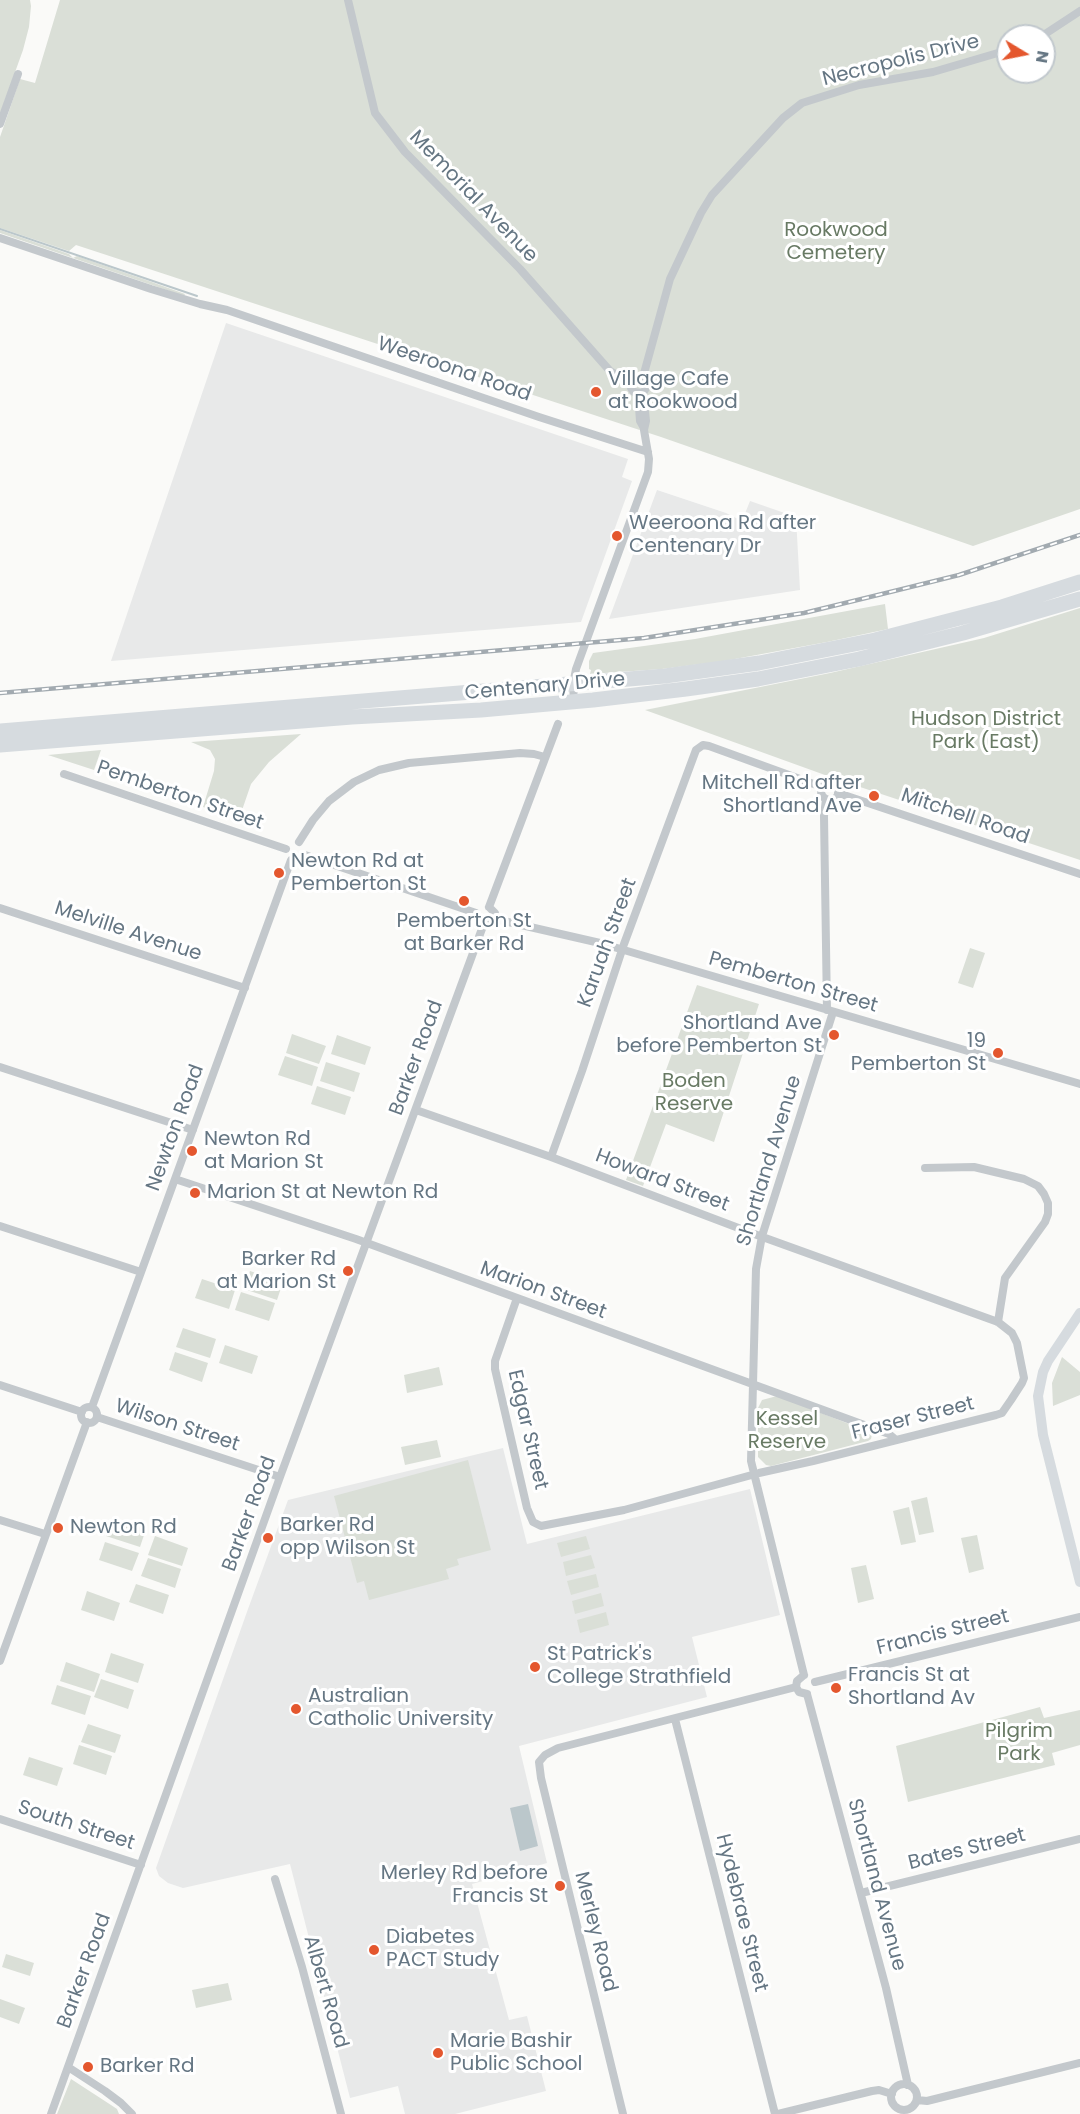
<!DOCTYPE html>
<style>
body{margin:0}
#map{position:relative;width:1080px;height:2114px;overflow:hidden;background:#fafaf8;font-family:Poppins,sans-serif}
canvas{display:block}
.north{position:absolute;left:996px;top:24px;width:60px;height:60px;box-sizing:border-box;background:#fff;border:2px solid #c1c8cd;border-radius:50%;rotate:100deg;font-size:16px;font-weight:700;line-height:24px;text-align:center;color:#657683}
.north::after{content:'';display:block;margin:auto;width:21px;height:27px;background:#e4572e;clip-path:polygon(50% 0,100% 100%,50% 72%,0 100%)}
</style>
<div id="map">
<canvas width="1080" height="2114"></canvas>
<div class="north">N</div>
</div>
<script>
const ctx = document.querySelector('canvas').getContext('2d');
ctx.lineJoin = 'round';
function fill(path, color) { ctx.fillStyle = color; ctx.fill(path, 'evenodd'); }
const poly = rows => new Path2D(rows.map(r => 'M' + r).join(''));
function stroke(path, color, width, dash) { ctx.strokeStyle = color; ctx.lineWidth = width; ctx.lineCap = dash ? 'butt' : 'round'; ctx.setLineDash(dash || []); ctx.stroke(path); }
function label(font, color, halo, rows, align = 'center') {
  ctx.font = font + ' Poppins,sans-serif'; ctx.lineWidth = 6; ctx.setLineDash([]); ctx.textBaseline = 'middle'; ctx.strokeStyle = halo; ctx.fillStyle = color; for (const [text, x, y, turn = 0] of rows) {
    ctx.save(); ctx.translate(x, y); ctx.rotate((+turn || 0) * Math.PI / 180); ctx.textAlign = isNaN(turn) ? turn : align; if (halo) ctx.strokeText(text, 0, 0); ctx.fillText(text, 0, 0); ctx.restore();
  }
}
fill(poly([
 [226,323,628,459,622,477,632,481,581,622,111,661],
 [657,490,726,513,742,521,750,501,796,517,800,590,609,619],
 [503,1448,527,1544,750,1489,780,1615,692,1637,707,1697,519,1746,547,1863,472,1884,509,2020,527,2016,546,2091,455,2114,405,2114,398,2086,350,2098,290,1864,183,1888,168,1883,159,1876,156,1868,248,1609,288,1500]
]), '#e8e9e9');
fill(poly([
 [0,0,30,0,31,6,29,27,23,50,0,114],
 [60,0,1080,0,1080,509,973,546,661,437,76,245,69,251,0,228,0,137,20,79,35,83],
 [1008,36,1044,36,1044,72,1008,72],
 [0,230,69,254,73,258,77,256,149,281,185,294,184,296,0,233],
 [885,604,888,629,827,642,724,661,662,669,590,674,591,670,589,669,589,661,593,653,695,639],
 [1080,608,1080,860,836,779,645,710,830,673,984,638],
 [301,734,269,762,251,784,239,819,203,807,214,771,215,759,210,750,191,742],
 [101,750,94,770,48,755],
 [970,948,985,953,973,988,958,983],
 [697,985,759,1004,714,1142,666,1124,643,1186,626,1180],
 [292,1034,326,1046,319,1064,286,1053],
 [337,1035,371,1047,365,1065,331,1054],
 [285,1056,318,1067,312,1086,278,1075],
 [326,1062,360,1073,354,1092,320,1081],
 [317,1086,351,1097,345,1115,311,1104],
 [250,1271,283,1282,277,1300,244,1289],
 [202,1279,235,1290,229,1309,195,1298],
 [241,1292,275,1303,269,1321,235,1310],
 [183,1328,216,1339,210,1358,176,1347],
 [225,1345,258,1356,252,1374,219,1363],
 [175,1352,208,1363,202,1382,169,1370],
 [1062,1357,1080,1372,1080,1395,1053,1406,1052,1383],
 [439,1367,443,1385,407,1393,404,1375],
 [777,1396,870,1432,872,1434,871,1439,868,1441,771,1466,766,1465,758,1457,758,1408,762,1400],
 [437,1440,441,1457,405,1465,401,1447],
 [468,1460,491,1550,457,1559,459,1565,446,1569,449,1579,369,1600,364,1581,357,1583,334,1496],
 [927,1497,934,1532,919,1535,911,1501],
 [909,1507,916,1542,901,1545,893,1511],
 [113,1518,146,1529,140,1547,106,1536],
 [977,1535,984,1569,969,1573,961,1538],
 [155,1536,188,1548,182,1566,148,1555],
 [586,1536,590,1549,561,1557,557,1543],
 [105,1542,139,1553,132,1571,99,1560],
 [591,1555,595,1568,566,1576,563,1562],
 [148,1558,181,1569,175,1588,141,1576],
 [866,1565,874,1599,858,1603,851,1568],
 [596,1574,599,1587,571,1595,567,1581],
 [136,1584,169,1595,163,1614,129,1602],
 [87,1591,120,1603,114,1621,81,1610],
 [601,1593,604,1606,575,1614,572,1601],
 [606,1612,609,1625,580,1633,577,1620],
 [111,1653,144,1664,138,1683,105,1672],
 [66,1662,100,1674,94,1692,60,1681],
 [101,1679,134,1690,128,1709,94,1697],
 [57,1685,91,1696,85,1715,51,1704],
 [1040,1707,1044,1718,1080,1710,1080,1745,1052,1753,1055,1765,908,1802,896,1746],
 [88,1724,121,1735,115,1753,81,1742],
 [79,1745,112,1756,106,1775,73,1764],
 [29,1757,63,1768,57,1786,23,1775],
 [6,1954,34,1963,30,1976,2,1967],
 [228,1983,232,2000,196,2008,192,1990],
 [0,1999,25,2008,19,2024,0,2017],
 [71,2079,111,2105,117,2109,119,2114,57,2114]
]), '#dadfd7');
fill(poly([
 [528,1804,538,1846,520,1851,510,1808]
]), '#bbc7cb');
stroke(poly([
 [0,229,197,296]
]), '#bbc7cb', 2);
stroke(poly([
 [348,0,375,113,405,152,520,269,610,371,631,383],
 [1042,36,1080,11],
 [0,124,18,74],
 [0,238,151,289,200,304,227,310,539,417,648,452],
 [643,377,670,279,701,213,712,195,783,118,802,103,859,85,933,72,1008,50],
 [631,383,631,388,634,392,643,393,648,385,643,377],
 [638,394,640,421,644,428],
 [574,702,573,685,576,669,648,472,649,459,644,430,646,421,643,393],
 [64,774,286,849],
 '821 791a9 9 0 1 1 18 0a9 9 0 1 1-18 0Z',
 [838,793,1080,874],
 [826,799,824,816,827,1010],
 [299,842,313,820,329,801,354,782,379,770,409,763,520,753,534,754,545,757],
 [305,855,476,913],
 [489,907,558,724],
 [0,908,245,988],
 [495,919,600,943,1080,1084],
 [483,926,491,924,495,919,495,913,489,907],
 [0,1067,193,1130],
 [416,1110,551,1157,757,1235,998,1322,1012,1333,1017,1343,1024,1378,1022,1383,1011,1400,1002,1413,996,1415,813,1461,759,1473,624,1510,541,1526,533,1522,527,1508,495,1369,495,1361,517,1298],
 [551,1157,582,1071,624,944,696,750,703,745,709,746,822,787],
 [925,1168,974,1167,1024,1179,1038,1186,1044,1194,1048,1203,1048,1214,1045,1222,1005,1278,998,1322],
 [175,1179,356,1239,889,1434,896,1440],
 [0,1226,141,1272],
 [0,1385,82,1412],
 [92,1407,291,860],
 '81 1415a8 8 0 1 1 16 0a8 8 0 1 1-16 0Z',
 [97,1417,280,1477],
 [0,1520,45,1534],
 [0,1661,87,1422],
 [804,1675,751,1461,756,1269,762,1236,833,1012],
 [804,1675,797,1681,796,1687,799,1692,807,1694],
 [815,1682,1080,1617],
 [807,1694,886,1988,908,2085],
 [675,1719,775,2114],
 [0,1819,141,1865],
 [275,1879,302,1967,341,2114],
 [861,1893,1080,1839],
 [68,2067,105,2091,121,2103,132,2114],
 '891 2097a13 13 0 1 1 26 0a13 13 0 1 1-26 0Z',
 [917,2100,927,2101,1080,2063],
 [51,2114,280,1477,483,926],
 [623,2114,541,1778,539,1762,545,1755,558,1748,796,1687],
 [778,2114,872,2091,879,2090,892,2094]
]), '#c3c8cc', 8);
stroke(poly([
 [1080,1313,1048,1361,1043,1372,1038,1396,1043,1435,1080,1582]
]), '#d6dbdf', 10);
stroke(poly([
 [0,731,665,676,759,663,875,640,1002,607,1080,582],
 [0,745,352,717,481,710,593,700,686,689,758,679,859,659,963,633,1080,599]
]), '#d6dbdf', 15);
const rail = poly([
 [0,693,644,638,804,613,882,594,959,575,1080,535]
]);
stroke(rail, '#a2aab0', 4.5);
stroke(rail, '#fff', 2, [7]);
for (const [x, y, r, color] of [
 [596,392,6,"#e4572e"],
 [617,536,6,"#e4572e"],
 [874,796,6,"#e4572e"],
 [279,873,6,"#e4572e"],
 [464,901,6,"#e4572e"],
 [834,1035,6,"#e4572e"],
 [998,1053,6,"#e4572e"],
 [192,1151,6,"#e4572e"],
 [195,1193,6,"#e4572e"],
 [348,1271,6,"#e4572e"],
 [58,1528,6,"#e4572e"],
 [268,1538,6,"#e4572e"],
 [535,1667,6,"#e4572e"],
 [836,1688,6,"#e4572e"],
 [296,1709,6,"#e4572e"],
 [560,1886,6,"#e4572e"],
 [374,1950,6,"#e4572e"],
 [438,2053,6,"#e4572e"],
 [88,2067,6,"#e4572e"]
]) { const dot = new Path2D(); dot.arc(x, y, r, 0, 2 * Math.PI); ctx.fillStyle = color; ctx.fill(dot); stroke(dot, '#fff', 2); }
label('20px', '#657683', '#fff', [
 ["Necropolis Drive",901,61,-14],
 ["Memorial Avenue",473,197,46],
 ["Weeroona Road",454,370,19],
 ["Centenary Drive",545,687,-5],
 ["Pemberton Street",180,796,19],
 ["Mitchell Road",965,817,19],
 ["Melville Avenue",128,932,18],
 ["Karuah Street",608,943,-70],
 ["Pemberton Street",793,983,16],
 ["Barker Road",417,1058,-70],
 ["Newton Road",176,1128,-70],
 ["Shortland Avenue",770,1161,-73],
 ["Howard Street",662,1181,21],
 ["Marion Street",543,1291,20],
 ["Fraser Street",913,1419,-14],
 ["Wilson Street",177,1426,18],
 ["Edgar Street",527,1430,77],
 ["Barker Road",250,1514,-70],
 ["Francis Street",943,1633,-14],
 ["South Street",76,1826,18],
 ["Bates Street",967,1850,-14],
 ["Shortland Avenue",876,1885,75],
 ["Hydebrae Street",741,1913,76],
 ["Merley Road",595,1932,76],
 ["Barker Road",85,1971,-70],
 ["Albert Road",325,1992,74]
]);
label('20px', '#687a64', '#fff', [
 ["Rookwood",836,231],
 ["Cemetery",836,254],
 ["Hudson District",986,720],
 ["Park (East)",986,743],
 ["Boden",694,1082],
 ["Reserve",694,1105],
 ["Kessel",787,1420],
 ["Reserve",787,1443],
 ["Pilgrim",1019,1732],
 ["Park",1019,1755]
]);
label('20px', '#657683', '#fff', [
 ["Village Cafe",608,380],
 ["at Rookwood",608,403],
 ["Weeroona Rd after",629,524],
 ["Centenary Dr",629,547],
 ["Mitchell Rd after",862,784,"right"],
 ["Shortland Ave",862,807,"right"],
 ["Newton Rd at",291,862],
 ["Pemberton St",291,885],
 ["Pemberton St",464,922,"center"],
 ["at Barker Rd",464,945,"center"],
 ["Shortland Ave",822,1024,"right"],
 ["before Pemberton St",822,1047,"right"],
 ["19",986,1042,"right"],
 ["Pemberton St",986,1065,"right"],
 ["Newton Rd",204,1140],
 ["at Marion St",204,1163],
 ["Marion St at Newton Rd",207,1193],
 ["Barker Rd",336,1260,"right"],
 ["at Marion St",336,1283,"right"],
 ["Barker Rd",280,1526],
 ["opp Wilson St",280,1549],
 ["Newton Rd",70,1528],
 ["St Patrick's",547,1655],
 ["College Strathfield",547,1678],
 ["Francis St at",848,1676],
 ["Shortland Av",848,1699],
 ["Australian",308,1697],
 ["Catholic University",308,1720],
 ["Merley Rd before",548,1874,"right"],
 ["Francis St",548,1897,"right"],
 ["Diabetes",386,1938],
 ["PACT Study",386,1961],
 ["Marie Bashir",450,2042],
 ["Public School",450,2065],
 ["Barker Rd",100,2067]
], 'left');
</script>
